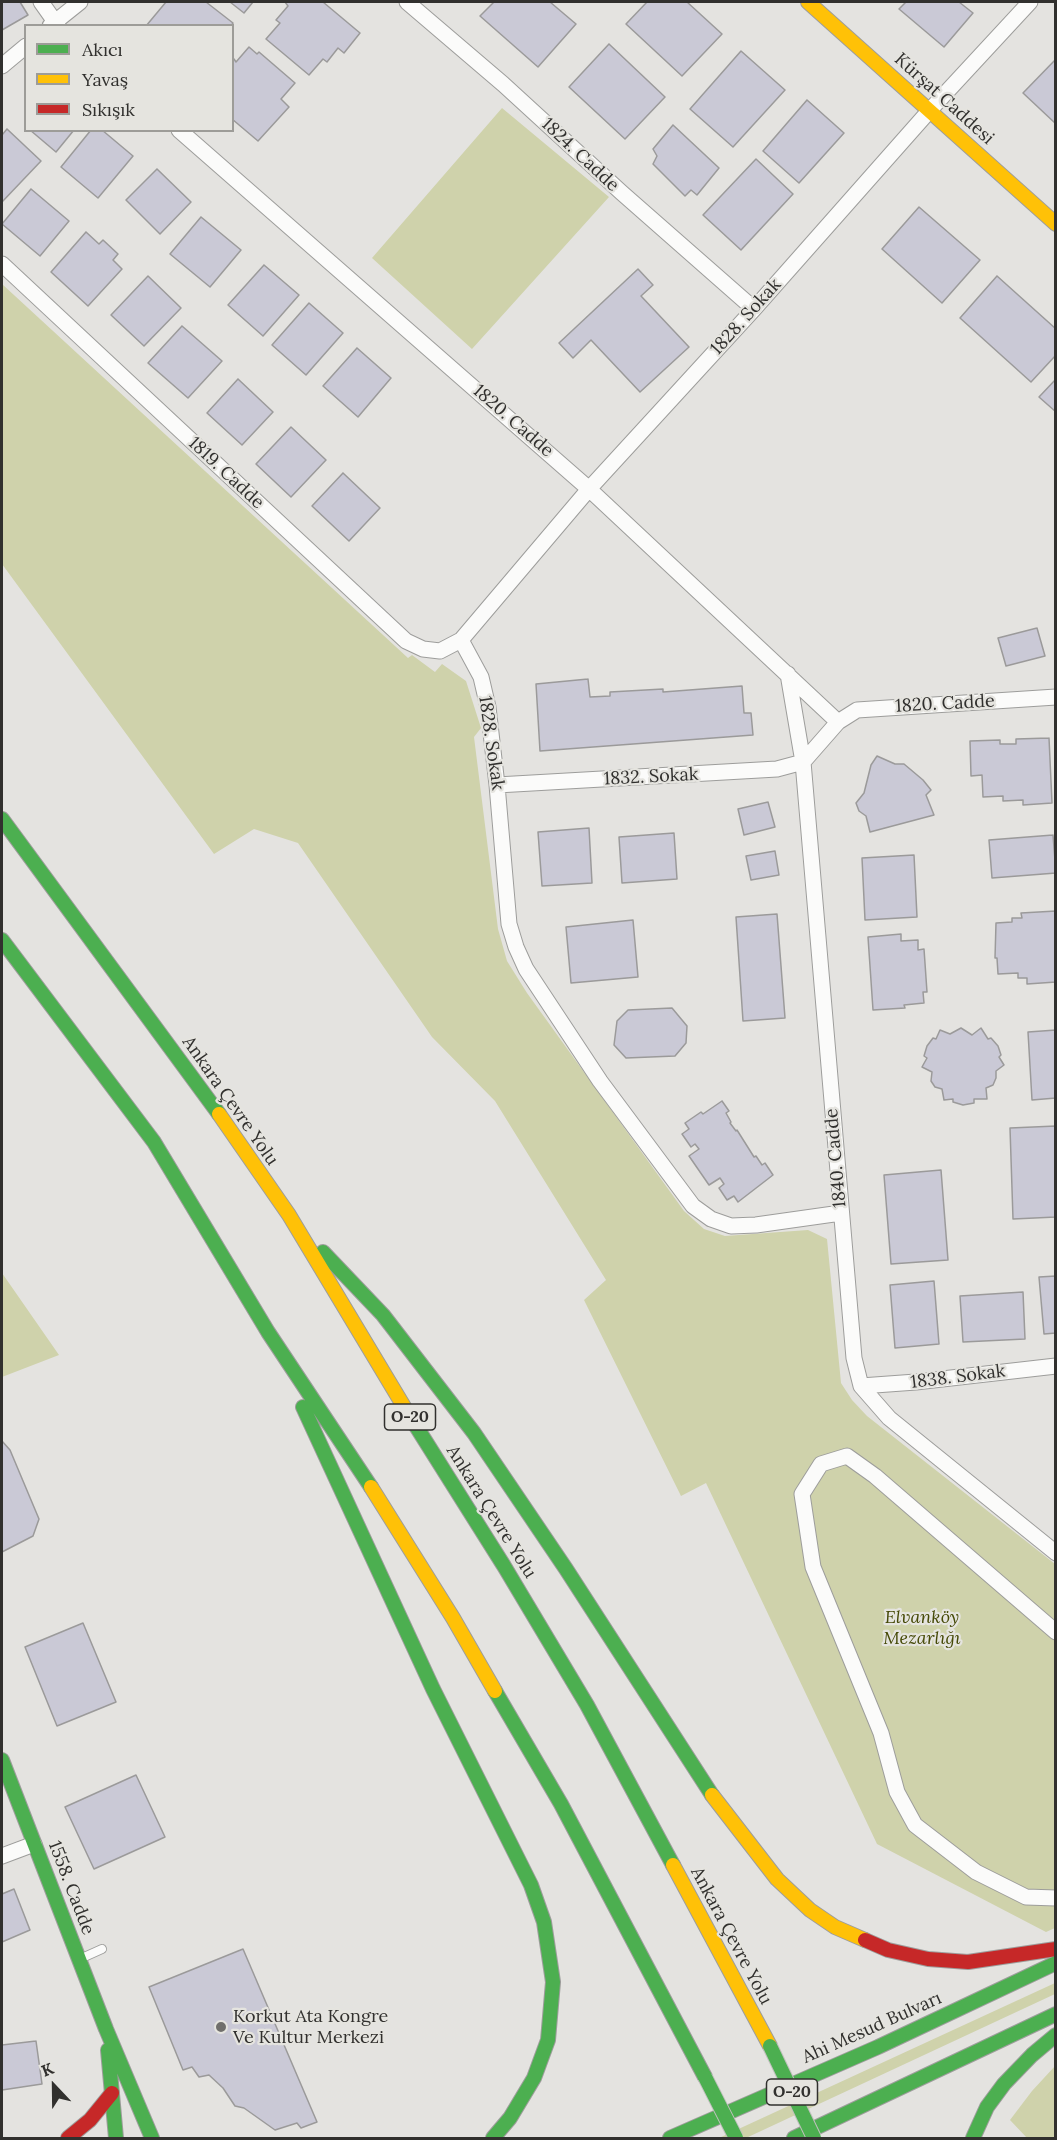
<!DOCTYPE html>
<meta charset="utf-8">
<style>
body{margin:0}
#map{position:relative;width:1057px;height:2140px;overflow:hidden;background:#e4e3e0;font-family:Lora,serif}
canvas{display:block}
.frame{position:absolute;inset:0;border:3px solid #31302e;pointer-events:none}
.legend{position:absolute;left:24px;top:24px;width:210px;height:108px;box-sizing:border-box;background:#e5e4df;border:2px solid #9d9c98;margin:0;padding:8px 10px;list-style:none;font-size:18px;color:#31302e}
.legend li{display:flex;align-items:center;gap:12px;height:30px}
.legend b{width:30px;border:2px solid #9d9c98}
.north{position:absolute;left:24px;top:2056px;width:60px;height:60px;-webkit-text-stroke:4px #e5e4df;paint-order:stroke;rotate:338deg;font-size:16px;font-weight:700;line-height:24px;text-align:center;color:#31302e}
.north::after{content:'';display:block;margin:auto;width:21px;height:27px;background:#31302e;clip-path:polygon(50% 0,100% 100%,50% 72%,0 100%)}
</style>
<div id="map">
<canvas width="1057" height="2140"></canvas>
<div class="frame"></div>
<ul class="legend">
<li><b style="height:8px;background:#4caf50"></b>Akıcı</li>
<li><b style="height:8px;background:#ffc107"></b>Yavaş</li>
<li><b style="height:8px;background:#c62828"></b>Sıkışık</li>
</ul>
<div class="north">K</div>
</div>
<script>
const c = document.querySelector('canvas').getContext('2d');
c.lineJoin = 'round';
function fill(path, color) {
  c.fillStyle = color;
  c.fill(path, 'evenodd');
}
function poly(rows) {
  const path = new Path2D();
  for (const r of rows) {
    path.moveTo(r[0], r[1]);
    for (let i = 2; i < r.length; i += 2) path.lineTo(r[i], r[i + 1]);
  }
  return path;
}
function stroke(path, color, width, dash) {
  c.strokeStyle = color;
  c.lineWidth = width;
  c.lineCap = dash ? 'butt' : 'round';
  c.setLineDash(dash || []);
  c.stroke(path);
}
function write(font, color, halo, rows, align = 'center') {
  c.font = font + ' Lora,serif';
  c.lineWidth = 4.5;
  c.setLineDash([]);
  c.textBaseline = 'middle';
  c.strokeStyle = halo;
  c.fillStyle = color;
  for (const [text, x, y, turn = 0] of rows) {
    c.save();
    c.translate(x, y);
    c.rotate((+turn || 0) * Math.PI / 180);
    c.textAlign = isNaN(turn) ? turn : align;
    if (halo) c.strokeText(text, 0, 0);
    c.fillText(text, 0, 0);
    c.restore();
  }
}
const green = poly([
 [502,108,609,197,472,349,372,258],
 [2,284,408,658,412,655,435,672,442,664,466,681,481,728,474,737,498,929,507,961,527,993,684,1211,704,1229,725,1236,808,1230,827,1239,841,1383,852,1400,867,1416,1055,1564,1055,1928,1046,1932,877,1844,706,1483,681,1496,584,1300,606,1280,495,1101,432,1037,298,843,254,829,214,854,2,564],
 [2,1273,59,1355,2,1377],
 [1055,1983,1055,1994,746,2138,719,2138],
 [1055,2066,1055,2138,1027,2138,1010,2120,1032,2091]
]);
const building = poly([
 [2,2,20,2,28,15,2,30,2,2],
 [166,2,206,2,233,23,231,26,146,26,166,2],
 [230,2,253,2,244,13,230,2],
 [285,2,323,2,360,33,344,53,338,48,327,62,323,59,309,75,266,39,280,23,276,20,288,6,285,2],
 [494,2,550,2,576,24,538,67,480,16,494,2],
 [647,2,687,2,722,34,682,76,626,24,647,2],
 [906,2,959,2,973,13,944,47,899,9,906,2],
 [609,44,665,97,625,139,569,87,609,44],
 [249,47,257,54,259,52,295,83,281,99,289,107,258,141,232,119,232,60,234,59,236,62,249,47],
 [741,51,785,90,733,147,690,109,741,51],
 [1056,59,1056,124,1023,93,1056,59],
 [807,100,844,133,799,183,763,151,807,100],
 [673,125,719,168,697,195,691,190,685,196,653,164,657,156,653,149,673,125],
 [7,129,41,161,2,202,2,135,7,129],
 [30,130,74,130,56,152,30,130],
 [91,130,102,130,133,156,98,198,61,167,91,130],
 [756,159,793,194,741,250,703,215,756,159],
 [157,169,191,202,160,234,126,200,157,169],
 [31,189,69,221,40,256,2,224,31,189],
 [919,207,980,260,942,303,882,249,919,207],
 [201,217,241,250,210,287,170,254,201,217],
 [86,232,99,244,103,240,118,254,113,260,122,269,88,306,51,272,86,232],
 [264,265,299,295,263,336,228,305,264,265],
 [638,269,653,285,641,296,689,347,640,392,591,340,573,358,559,343,638,269],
 [148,276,181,308,144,346,111,315,148,276],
 [997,276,1056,329,1056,355,1031,382,960,318,997,276],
 [309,303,343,333,306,375,272,345,309,303],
 [182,326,222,361,188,398,148,363,182,326],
 [357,348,391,378,358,417,323,386,357,348],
 [238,379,273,412,242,445,207,413,238,379],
 [1056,379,1056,412,1039,397,1056,379],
 [291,427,326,460,291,497,256,464,291,427],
 [343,473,380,508,349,541,312,506,343,473],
 [1037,628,1045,656,1006,666,998,638,1037,628],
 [588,679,590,697,610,696,610,692,663,689,663,692,742,686,744,713,751,713,753,735,540,751,536,684,588,679],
 [1049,738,1052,803,1023,805,1023,800,1003,801,1003,796,983,797,982,775,971,776,970,741,1000,740,1000,744,1016,744,1016,739,1049,738],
 [877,756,895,764,904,764,923,780,931,790,926,795,934,815,870,832,866,816,859,811,856,803,864,793,871,765,877,756],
 [768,802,775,827,744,835,738,809,768,802],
 [589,828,592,883,542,886,538,832,589,828],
 [674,833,677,879,622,883,619,837,674,833],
 [1053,835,1056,873,992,878,989,840,1053,835],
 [775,851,779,875,751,880,746,856,775,851],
 [914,855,917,917,865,920,862,858,914,855],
 [1056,911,1056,982,1027,984,1027,978,1018,978,1018,973,998,974,997,958,995,958,996,923,1012,922,1012,918,1022,918,1021,913,1056,911],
 [777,914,785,1018,743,1021,736,917,777,914],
 [633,920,638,977,571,983,566,927,633,920],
 [901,934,901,941,918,940,918,950,924,949,927,992,923,992,924,1003,904,1005,905,1008,873,1010,868,937,901,934],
 [672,1008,687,1026,686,1043,675,1056,626,1058,614,1045,617,1021,628,1010,672,1008],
 [961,1028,972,1035,981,1028,988,1039,991,1038,998,1046,1001,1055,999,1057,1004,1065,996,1071,996,1078,993,1085,986,1088,987,1099,974,1099,974,1103,963,1105,953,1102,953,1099,944,1100,942,1089,935,1087,931,1081,932,1072,922,1067,927,1058,924,1056,927,1046,933,1038,936,1039,940,1030,950,1034,961,1028],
 [1056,1030,1056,1098,1032,1100,1028,1032,1056,1030],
 [722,1101,729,1111,726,1113,731,1122,730,1123,736,1131,737,1130,754,1157,756,1156,762,1165,765,1163,773,1175,738,1202,734,1196,727,1200,719,1188,724,1184,720,1178,709,1185,689,1156,699,1149,695,1144,691,1147,682,1134,689,1129,685,1123,701,1112,703,1114,722,1101],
 [1056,1126,1056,1217,1013,1219,1010,1128,1056,1126],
 [941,1170,948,1260,891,1264,884,1175,941,1170],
 [1056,1276,1056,1333,1044,1334,1039,1277,1056,1276],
 [934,1281,939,1344,895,1348,890,1285,934,1281],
 [1023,1292,1025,1339,963,1342,960,1296,1023,1292],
 [2,1441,10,1450,39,1519,33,1536,2,1552,2,1441],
 [83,1623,116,1702,57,1726,25,1647,83,1623],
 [136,1775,165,1837,94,1869,65,1807,136,1775],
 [14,1889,30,1930,2,1942,2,1894,14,1889],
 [243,1949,317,2122,301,2128,297,2123,275,2130,244,2108,235,2106,223,2088,209,2075,199,2077,192,2067,183,2070,149,1987,243,1949],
 [36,2041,42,2084,2,2090,2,2045,36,2041]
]);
const lane = poly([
 [82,1958,102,1949]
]);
const street = poly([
 [41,2,58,26],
 [407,2,503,84,622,193,754,309],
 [50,26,80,2],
 [2,66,26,46],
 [179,130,589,489,838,722],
 [2,264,406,641,423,649,440,651,461,640,589,489,754,309,930,110,1030,2],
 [461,640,481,677,488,707,497,785,509,924,516,947,526,969,600,1081,693,1206,711,1219,731,1226,756,1225,841,1213],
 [788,674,803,762,854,1358,861,1386,889,1418,1056,1553],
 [497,785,777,769,803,762,838,722,857,710,1056,697],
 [861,1386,916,1382,1056,1366],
 [1056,1632,875,1476,847,1456,821,1464,802,1494,813,1567,881,1733,897,1792,915,1825,976,1872,1026,1897,1056,1898],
 [2,1856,34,1844]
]);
const fast = poly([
 [2,819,219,1114],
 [2,940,154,1142,268,1332,371,1487],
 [323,1252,383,1315,474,1433,566,1569,712,1795],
 [303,1407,433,1689,531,1885,544,1922,553,1982,548,2040,534,2078,510,2118,493,2138],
 [409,1415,504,1566,587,1705,673,1865],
 [495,1691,561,1804,705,2077],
 [2,1760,106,2029,152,2138],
 [108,2050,116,2138],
 [670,2138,878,2047,1056,1963],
 [794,2138,1056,2014],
 [973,2138,987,2107,1004,2084,1032,2055,1056,2035]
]);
const slow = poly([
 [808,2,1056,224],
 [219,1114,289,1215,409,1415],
 [371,1487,453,1618,495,1691],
 [712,1795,777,1879,810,1910,835,1927,865,1940],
 [673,1865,770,2046]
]);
const jam = poly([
 [865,1940,888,1950,928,1959,968,1962,1056,1949],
 [68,2138,90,2120,112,2093]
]);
const fastBridge = poly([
 [770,2046,814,2138],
 [705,2077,736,2138]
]);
const markers = [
 [221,2027,6,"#706f6c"]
];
const shields = [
 [410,1417,51],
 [792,2092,51]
];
const shieldNames = [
 ["O-20",410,1417],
 ["O-20",792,2092]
];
const streetNames = [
 ["Kürşat Caddesi",944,99,42],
 ["1824. Cadde",580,155,43],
 ["1828. Sokak",746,317,-48],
 ["1820. Cadde",513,421,41],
 ["1819. Cadde",226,473,43],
 ["1820. Cadde",945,704,-3],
 ["1828. Sokak",491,743,82],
 ["1832. Sokak",651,777,-3],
 ["Ankara Çevre Yolu",230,1101,55],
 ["1840. Cadde",836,1158,-95],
 ["1838. Sokak",958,1377,-7],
 ["Ankara Çevre Yolu",491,1512,58],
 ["1558. Cadde",71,1888,69],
 ["Ankara Çevre Yolu",731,1936,62],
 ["Ahi Mesud Bulvarı",872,2028,-24]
];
const parkNames = [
 ["Elvanköy",922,1618],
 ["Mezarlığı",922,1639]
];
const poiNames = [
 ["Korkut Ata Kongre",233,2017],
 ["Ve Kultur Merkezi",233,2038]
];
fill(green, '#cfd2ab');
fill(building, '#cac9d6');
stroke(building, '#9b9a9a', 1.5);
stroke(lane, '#9d9d9b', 10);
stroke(street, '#9d9d9b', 17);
stroke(fast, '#9d9d9b', 16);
stroke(slow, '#9d9d9b', 16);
stroke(jam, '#9d9d9b', 16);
stroke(lane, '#fbfbfa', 8);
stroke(street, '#fbfbfa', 15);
stroke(fast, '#4caf50', 14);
stroke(slow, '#ffc107', 14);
stroke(jam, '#c62828', 14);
stroke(fastBridge, '#c1c0be', 16, []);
stroke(fastBridge, '#4caf50', 14);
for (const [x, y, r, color] of markers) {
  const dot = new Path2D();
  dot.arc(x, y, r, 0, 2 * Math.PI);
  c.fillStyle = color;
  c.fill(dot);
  stroke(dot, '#e5e4df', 2);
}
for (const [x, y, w] of shields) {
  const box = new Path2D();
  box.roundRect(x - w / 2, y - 13, w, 26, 4.5);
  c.fillStyle = '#e5e4df';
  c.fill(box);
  stroke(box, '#31302e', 1.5);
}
write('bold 16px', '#31302e', null, shieldNames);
write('18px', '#31302e', '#e5e4df', streetNames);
write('italic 18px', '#454906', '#e5e4df', parkNames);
write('18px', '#31302e', '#e5e4df', poiNames, 'left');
</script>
